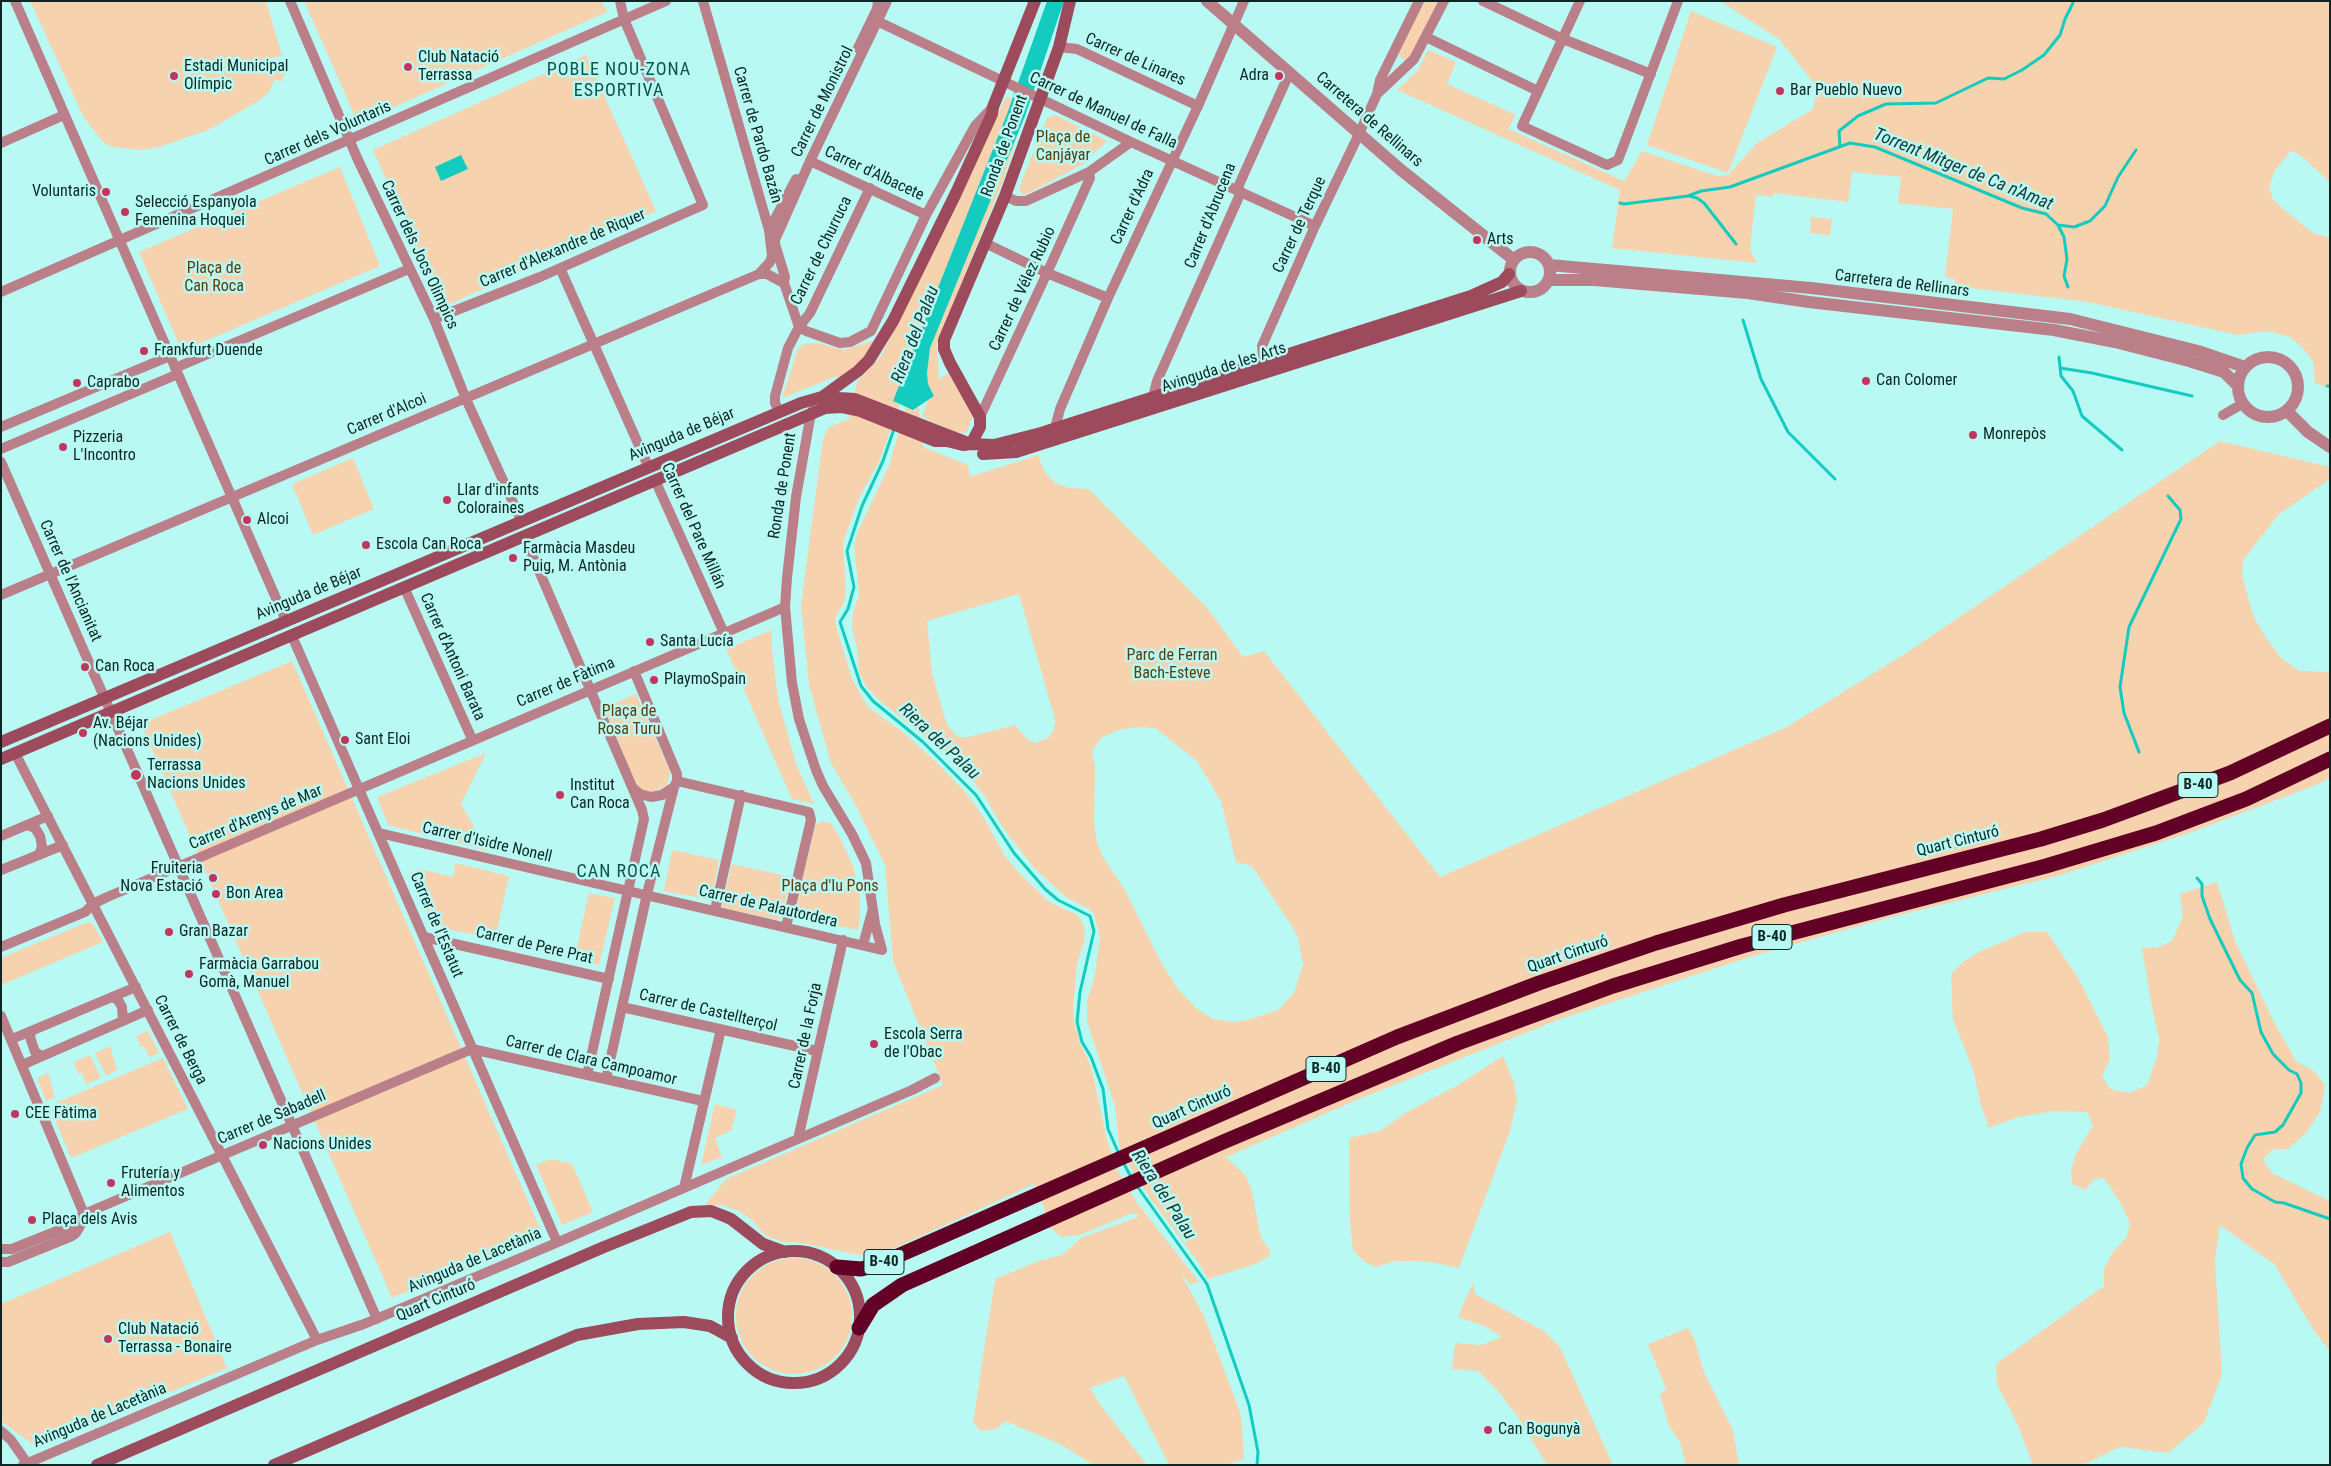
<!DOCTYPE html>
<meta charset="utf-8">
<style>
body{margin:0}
#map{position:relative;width:2331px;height:1466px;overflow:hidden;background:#b8faf3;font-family:"Roboto Condensed",sans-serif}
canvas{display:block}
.frame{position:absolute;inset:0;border:2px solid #0b2623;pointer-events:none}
</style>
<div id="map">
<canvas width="2331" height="1466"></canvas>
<div class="frame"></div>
</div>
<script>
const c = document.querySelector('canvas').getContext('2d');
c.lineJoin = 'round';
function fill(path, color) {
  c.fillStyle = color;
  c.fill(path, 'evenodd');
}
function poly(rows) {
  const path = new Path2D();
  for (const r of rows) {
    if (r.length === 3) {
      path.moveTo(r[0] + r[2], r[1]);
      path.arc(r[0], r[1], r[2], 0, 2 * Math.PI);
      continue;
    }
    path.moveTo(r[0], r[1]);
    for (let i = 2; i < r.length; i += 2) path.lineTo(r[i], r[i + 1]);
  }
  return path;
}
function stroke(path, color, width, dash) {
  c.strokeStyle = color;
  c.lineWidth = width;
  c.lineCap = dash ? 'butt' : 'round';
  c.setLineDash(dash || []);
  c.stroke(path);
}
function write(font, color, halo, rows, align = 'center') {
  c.font = font + ' "Roboto Condensed",sans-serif';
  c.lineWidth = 5;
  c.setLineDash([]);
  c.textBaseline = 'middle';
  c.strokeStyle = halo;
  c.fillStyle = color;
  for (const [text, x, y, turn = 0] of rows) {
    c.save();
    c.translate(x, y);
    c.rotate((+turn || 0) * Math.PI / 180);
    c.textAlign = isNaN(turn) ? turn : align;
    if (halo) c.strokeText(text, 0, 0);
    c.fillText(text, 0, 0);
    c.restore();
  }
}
const green = poly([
 [30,1,266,1,282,56,263,59,260,64,285,74,281,82,275,79,269,92,260,100,208,130,162,146,142,150,113,147,104,143,84,118],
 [304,1,602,1,607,12,358,123],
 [1422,1,1439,1,1413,56,1405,61,1398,54],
 [1720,1,2330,1,2330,182,2299,154,2291,151,2275,170,2269,187,2273,199,2283,209,2313,233,2330,238,2330,389,2315,383,2313,361,2302,347,2290,337,2267,331,2238,335,2088,302,1954,286,1955,279,1945,277,1953,209,1898,203,1901,177,1852,172,1848,202,1774,193,1773,197,1756,195,1750,249,1757,263,1612,248,1620,190,1397,90,1418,70,1428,50,1456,62,1447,84,1516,115,1508,129,1624,181,1642,151,1717,176,1728,175,1757,143,1813,109,1816,86,1779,39],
 [1691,11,1777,47,1728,173,1647,145],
 [586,55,656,211,443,307,373,150],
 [1006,97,1013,99,1007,114,893,401,900,404,878,464,859,498,843,542,846,592,844,602,835,618,835,622,852,679,868,707,904,733,936,762,967,794,985,820,1005,856,1020,874,1049,902,1078,915,1085,928,1084,942,1077,964,1073,1008,1074,1022,1080,1043,1091,1066,1107,1140,1117,1169,1138,1204,1199,1282,1190,1284,1180,1272,1204,1316,1241,1415,1244,1459,1225,1465,1169,1465,1124,1376,1090,1388,1099,1403,1147,1465,1094,1465,1060,1444,1005,1421,997,1429,980,1431,973,1422,995,1279,1039,1261,1062,1255,1081,1238,1138,1217,1137,1214,1130,1214,1080,1235,1061,1237,1053,1230,1034,1184,895,1248,859,1255,802,1243,783,1242,765,1235,752,1220,739,1211,721,1205,705,1205,726,1179,943,1085,893,961,885,865,855,804,831,763,809,685,801,605,823,438,829,427,849,419,857,382,881,356,962,193],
 [1055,115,1107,141,1083,164,1025,195,1022,194,1019,188,1047,118],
 [1021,124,1004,178,937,344,939,380,948,373,973,416,966,433,956,432,930,421,922,416,928,400,934,396,928,384,927,373,930,348],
 [340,167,380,266,182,351,139,252],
 [1811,217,1832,219,1830,235,1810,233],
 [875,340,873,351,840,381,837,376,782,398,798,349,804,344,818,343,844,350],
 [906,407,913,410,919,407,923,447,968,465,970,477,1038,455,1044,471,1055,483,1069,488,1089,489,1208,609,1243,657,1264,651,1440,877,1787,727,1906,653,2220,441,2330,467,2330,479,2279,514,2243,560,2242,575,2253,615,2264,635,2281,658,2299,671,2330,672,2330,778,2316,785,2189,833,2057,876,1884,919,1753,956,1558,1020,1359,1099,1226,1157,1246,1176,1252,1191,1259,1229,1262,1239,1271,1252,1269,1256,1258,1263,1208,1279,1199,1263,1151,1199,1120,1151,1115,1107,1087,1021,1087,1001,1095,974,1100,938,1094,914,1088,908,1067,898,1035,869,1003,828,984,795,963,768,950,755,929,741,878,699,866,686,859,673,857,647,852,628,853,613,859,594,854,545,858,531,889,466],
 [1019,594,1055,719,1054,729,1048,738,1036,743,1027,739,1015,725,969,737,958,737,947,725,932,673,927,621],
 [1138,727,1155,728,1197,761,1221,801,1236,862,1252,866,1297,934,1303,964,1294,993,1278,1010,1244,1021,1233,1022,1213,1019,1196,1008,1178,989,1160,960,1126,892,1103,857,1097,842,1094,821,1095,767,1092,751,1101,738,1118,730],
 [353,458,374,509,313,535,292,484],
 [772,630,772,649,778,699,796,764,814,804,792,799,726,649],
 [292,661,542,1233,455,1276,453,1272,392,1298,141,724],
 [636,694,670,771,667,785,653,792,644,791,635,783,604,708],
 [486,753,461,804,488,851,388,825,377,797],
 [822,821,831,823,840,838,853,866,860,895,860,915,858,930,823,923,825,916,796,909,815,825],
 [672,850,719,860,711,900,664,891],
 [455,863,509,876,495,939,434,926,410,872,420,869,453,877],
 [732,864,791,877,781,918,777,920,723,908,722,904],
 [2217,882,2235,941,2276,1026,2296,1061,2314,1071,2325,1086,2320,1112,2306,1133,2288,1149,2273,1149,2263,1160,2272,1173,2330,1201,2330,1351,2314,1331,2275,1265,2220,1225,2215,1261,2222,1374,2204,1423,2168,1453,2120,1447,2083,1465,2033,1465,2016,1421,1997,1385,1996,1364,2104,1286,2104,1268,2114,1251,2126,1238,2130,1224,2121,1204,2105,1179,2096,1178,2085,1190,2072,1184,2071,1170,2076,1154,2093,1126,2087,1112,2054,1111,2018,1117,1989,1128,1981,1105,1973,1070,1953,1019,1951,974,1962,963,1979,952,2025,932,2047,932,2077,976,2108,1037,2110,1059,2102,1076,2110,1089,2129,1093,2147,1085,2157,1057,2159,1039,2152,1007,2142,948,2156,948,2172,941,2183,916,2180,894],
 [589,893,615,898,599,965,574,959],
 [88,922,93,924,103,942,1,985,1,958],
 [148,1031,159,1053,149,1057,144,1046,141,1047,136,1036],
 [110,1046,117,1070,106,1076,95,1053],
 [90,1055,101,1078,86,1084,82,1073,78,1074,74,1062],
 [1503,1056,1514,1083,1517,1101,1510,1131,1459,1268,1431,1262,1408,1261,1394,1261,1376,1267,1363,1261,1353,1250,1350,1222,1349,1138,1380,1131,1407,1112,1460,1084],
 [163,1058,188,1109,71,1158,51,1110,54,1109,53,1104],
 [48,1073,55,1097,46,1101,37,1078],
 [715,1104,737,1110,731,1131,715,1138,722,1157,701,1165],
 [551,1159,572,1164,593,1212,562,1225,536,1165],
 [170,1232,227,1368,38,1448,1,1421,1,1304],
 [794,1316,58],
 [1473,1283,1475,1294,1544,1331,1560,1347,1613,1465,1547,1465,1518,1417,1497,1390,1478,1371,1452,1369,1455,1343,1481,1345,1502,1337,1485,1326,1458,1317],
 [1688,1328,1694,1338,1704,1372,1733,1430,1739,1465,1686,1465,1680,1442,1669,1426,1660,1395,1666,1389,1648,1344]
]);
const water = poly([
 [1047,1,1064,1,1025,116,930,348,927,373,928,384,934,396,913,410,893,401,1007,114],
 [461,155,468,169,441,181,435,167]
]);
const stream = poly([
 [1840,146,1839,131,1858,116,1886,104,1936,103,1988,78,2004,79,2022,70,2044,55,2060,35,2065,19,2073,3],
 [1689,196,1697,198,1704,203,1736,244],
 [1620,203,1624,204,1688,196,1701,191,1730,187,1850,143,1875,147,2022,208,2046,214,2058,225,2064,237,2067,259,2064,276,2068,287],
 [2058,225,2074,227,2090,221,2105,206,2118,177,2136,150],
 [1743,320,1761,379,1788,432,1835,479],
 [2059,357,2061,376,2073,391,2082,416,2122,450],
 [2060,368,2092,373,2192,396],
 [2327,386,2330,386],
 [894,429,883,461,862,506,847,551,854,587,848,609,840,622,861,686,873,701,923,742,976,795,1014,853,1045,889,1058,900,1090,916,1094,931,1080,992,1077,1022,1082,1042,1091,1057,1103,1089,1108,1129,1119,1154],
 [2139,752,2124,713,2120,687,2129,627,2181,519,2180,510,2168,496],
 [2197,878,2202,884,2202,896,2210,919,2240,980,2252,993,2261,1032,2273,1054,2289,1070,2297,1074,2301,1083,2301,1093,2283,1125,2275,1132,2255,1135,2247,1148,2241,1164,2243,1178,2252,1189,2275,1202,2284,1203,2330,1219],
 [1123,1162,1132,1179],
 [1137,1186,1207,1284,1249,1405,1258,1452,1257,1465]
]);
const minor = poly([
 [15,1,286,621],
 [290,1,358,160,434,319,466,399,521,520],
 [703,1,769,230,772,256,770,262,759,274],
 [1483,1,1563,39,1651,74],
 [1580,1,1522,126,1607,165,1618,160,1678,1],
 [879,22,1131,142,1315,226],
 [1426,37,1538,91],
 [1059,47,1077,49,1198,106],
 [858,48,877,9,878,1],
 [1378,93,1414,59,1444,1],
 [1,143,64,115],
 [810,161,926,215],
 [1005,196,1016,201,1026,201,1089,172,1131,142],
 [769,230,796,179],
 [985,243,1047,273,1108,298],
 [560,268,648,466],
 [1,292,666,1],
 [434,319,540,277,703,205,624,19,620,1],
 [799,327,784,283,785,277,775,244,775,240,810,161,887,1],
 [799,327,806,331,840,343,850,342,871,331,926,215,975,126,993,107],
 [175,368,409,269],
 [1264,368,1262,346,1315,226,1359,134,1377,94,1380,80,1419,1],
 [1153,397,1157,381,1241,192,1238,187,1289,74],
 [779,411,775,403,775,396,788,348,799,327,810,313,870,188],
 [2223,415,2242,404],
 [980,417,1047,273,1090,178,1089,172],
 [1,427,170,356],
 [1055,428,1060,409,1108,298,1198,106,1244,1],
 [1,449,178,374],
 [1,462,377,1319],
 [655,480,724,633],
 [524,536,642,810,644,819,587,1075],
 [404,587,472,739],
 [1,595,759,274,767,274,784,283],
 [292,636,557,1242],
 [634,671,677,774,677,781],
 [15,753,317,1340],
 [677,781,809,812,811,820,786,927],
 [633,788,640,794,651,797,662,795,674,787],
 [27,825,35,828,40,836,42,846,39,855],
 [379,833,882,950,875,924,866,863,852,834,823,786,816,770,799,719,792,683,785,607,787,578,796,497,811,413,813,410],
 [1,836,48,816],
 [1,870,63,845],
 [715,910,741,795],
 [424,937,609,979],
 [863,945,872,912],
 [1,947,85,912,93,904,105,898,785,607],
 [112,997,118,1000,122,1007,123,1021],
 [622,1007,817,1051],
 [1,1016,84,1214,72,1225,12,1249,1,1249],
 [31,1032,30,1037,35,1052,42,1056],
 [12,1039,136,987],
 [472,1049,703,1101],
 [22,1065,148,1010],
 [606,1079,647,894,674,787,677,781],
 [798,1139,843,940],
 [684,1188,721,1029],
 [1,1262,8,1262,72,1236,76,1233,83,1221,84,1214,472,1049],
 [1,1431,11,1440,27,1463],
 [23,1465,317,1340,364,1324,549,1246,912,1090,935,1078]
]);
const tertiary = poly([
 [1207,1,1401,170,1514,260],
 [1530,272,20],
 [1549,265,1811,288,2070,319,2198,351,2245,367],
 [1549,280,1594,280,1748,293,1809,302,2054,330,2115,342,2189,361,2224,372,2237,385],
 [2268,387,30],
 [2287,411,2308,432,2330,447]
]);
const secondary = poly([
 [822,397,858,371,869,360,893,321,956,193,992,114,993,107,1035,1],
 [983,454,1016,452,1521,291],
 [1,742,801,403,822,397,855,399,971,444,994,445,1041,433,1471,296,1502,282,1509,274],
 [1,759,825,408,841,407,860,411,935,441,947,441,963,445,971,444,980,427,980,417,950,363,944,349,944,340,1005,196,1059,47,1070,1],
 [794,1317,66],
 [97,1465,604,1247,691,1212,711,1211,724,1216,731,1219,763,1244,785,1252],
 [274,1465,577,1335,638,1324,684,1322,710,1326,732,1338]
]);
const motorway = poly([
 [837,1267,861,1269,877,1265,1397,1037,1539,983,1656,943,1784,905,2041,839,2103,820,2230,773,2330,726],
 [859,1328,873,1305,902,1285,1223,1142,1458,1043,1613,986,1742,946,2046,866,2156,833,2246,799,2330,759]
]);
const markers = [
 [408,67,5,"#c3355f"],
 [174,76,5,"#c3355f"],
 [1279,76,5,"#c3355f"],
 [1780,91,5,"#c3355f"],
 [106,192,5,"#c3355f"],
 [125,212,5,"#c3355f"],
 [1477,240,5,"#c3355f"],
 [144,351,5,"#c3355f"],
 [1866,381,5,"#c3355f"],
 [77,383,5,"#c3355f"],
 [1973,435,5,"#c3355f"],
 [63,447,5,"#c3355f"],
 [447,500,5,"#c3355f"],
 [247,520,5,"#c3355f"],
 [366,545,5,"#c3355f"],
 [513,558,5,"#c3355f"],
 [650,642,5,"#c3355f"],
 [85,667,5,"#c3355f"],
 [654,680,5,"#c3355f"],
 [83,733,5,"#c3355f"],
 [345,740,5,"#c3355f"],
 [136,775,6,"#c3355f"],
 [560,795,5,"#c3355f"],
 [213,878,5,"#c3355f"],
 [216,894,5,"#c3355f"],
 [169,932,5,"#c3355f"],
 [189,974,5,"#c3355f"],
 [874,1044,5,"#c3355f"],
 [15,1114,5,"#c3355f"],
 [263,1145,5,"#c3355f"],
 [111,1183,5,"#c3355f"],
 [32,1220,5,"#c3355f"],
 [108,1339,5,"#c3355f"],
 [1488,1430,5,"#c3355f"]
];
const shields = [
 [2198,785,40],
 [1772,937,40],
 [1326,1069,40],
 [884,1262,40]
];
const shieldNames = [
 ["B-40",2198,785],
 ["B-40",1772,937],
 ["B-40",1326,1069],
 ["B-40",884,1262]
];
const poiNames = [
 ["Club Natació",418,58],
 ["Terrassa",418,76],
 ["Estadi Municipal",184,67],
 ["Olímpic",184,85],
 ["Adra",1269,76,"right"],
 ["Bar Pueblo Nuevo",1790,91],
 ["Voluntaris",96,192,"right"],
 ["Selecció Espanyola",135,203],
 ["Femenina Hoquei",135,221],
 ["Arts",1487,240],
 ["Frankfurt Duende",154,351],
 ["Can Colomer",1876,381],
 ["Caprabo",87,383],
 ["Monrepòs",1983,435],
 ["Pizzeria",73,438],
 ["L'Incontro",73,456],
 ["Llar d'infants",457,491],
 ["Coloraines",457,509],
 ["Alcoi",257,520],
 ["Escola Can Roca",376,545],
 ["Farmàcia Masdeu",523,549],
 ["Puig, M. Antònia",523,567],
 ["Santa Lucía",660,642],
 ["Can Roca",95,667],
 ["PlaymoSpain",664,680],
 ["Av. Béjar",93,724],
 ["(Nacions Unides)",93,742],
 ["Sant Eloi",355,740],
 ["Terrassa",147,766],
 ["Nacions Unides",147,784],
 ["Institut",570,786],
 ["Can Roca",570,804],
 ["Fruiteria",203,869,"right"],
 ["Nova Estació",203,887,"right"],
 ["Bon Area",226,894],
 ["Gran Bazar",179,932],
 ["Farmàcia Garrabou",199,965],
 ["Gomà, Manuel",199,983],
 ["Escola Serra",884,1035],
 ["de l'Obac",884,1053],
 ["CEE Fàtima",25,1114],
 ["Nacions Unides",273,1145],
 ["Frutería y",121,1174],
 ["Alimentos",121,1192],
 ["Plaça dels Avis",42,1220],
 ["Club Natació",118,1330],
 ["Terrassa - Bonaire",118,1348],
 ["Can Bogunyà",1498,1430]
];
const streetNames = [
 ["Carrer de Linares",1135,60,24],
 ["Carrer de Monistrol",823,102,-64],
 ["Carrer de Manuel de Falla",1103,111,25],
 ["Carretera de Rellinars",1369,120,41],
 ["Carrer dels Voluntaris",328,134,-24],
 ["Carrer de Pardo Bazán",757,135,74],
 ["Ronda de Ponent",1005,146,-70],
 ["Carrer d'Albacete",874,174,25],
 ["Carrer d'Adra",1133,207,-65],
 ["Carrer d'Abrucena",1211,216,-68],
 ["Carrer de Terque",1300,225,-65],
 ["Carrer d'Alexandre de Riquer",563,249,-23],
 ["Carrer de Churruca",822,251,-64],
 ["Carrer dels Jocs Olimpics",419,255,65],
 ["Carretera de Rellinars",1902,284,7],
 ["Carrer de Vélez Rubio",1023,289,-65],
 ["Avinguda de les Arts",1224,368,-18],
 ["Carrer d'Alcoi",387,415,-23],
 ["Avinguda de Béjar",682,435,-23],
 ["Ronda de Ponent",783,486,-81],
 ["Carrer del Pare Millán",693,526,66],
 ["Carrer de l'Ancianitat",70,581,66],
 ["Avinguda de Béjar",309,594,-23],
 ["Carrer d'Antoni Barata",452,657,66],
 ["Carrer de Fàtima",566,683,-23],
 ["Carrer d'Arenys de Mar",256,818,-23],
 ["Quart Cinturó",1958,842,-14],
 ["Carrer d'Isidre Nonell",487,843,13],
 ["Carrer de Palautordera",768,907,13],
 ["Carrer de l'Estatut",436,925,67],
 ["Carrer de Pere Prat",534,946,13],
 ["Quart Cinturó",1568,955,-19],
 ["Carrer de Castellterçol",708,1011,13],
 ["Carrer de la Forja",806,1036,-78],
 ["Carrer de Berga",180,1040,63],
 ["Carrer de Clara Campoamor",591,1061,13],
 ["Quart Cinturó",1192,1108,-24],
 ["Carrer de Sabadell",272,1118,-23],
 ["Avinguda de Lacetània",475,1261,-23],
 ["Quart Cinturó",436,1301,-23],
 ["Avinguda de Lacetània",100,1416,-23]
];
const parkNames = [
 ["Plaça de",1063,138],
 ["Canjáyar",1063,156],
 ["Plaça de",214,269],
 ["Can Roca",214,287],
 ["Parc de Ferran",1172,656],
 ["Bach-Esteve",1172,674],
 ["Plaça de",629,712],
 ["Rosa Turu",629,730],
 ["Plaça d'Iu Pons",830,887]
];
const neighbourhoodNames = [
 ["POBLE NOU-ZONA",619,70],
 ["ESPORTIVA",619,91],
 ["CAN ROCA",619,872]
];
const waterNames = [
 ["Torrent Mitger de Ca n'Amat",1963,170,22],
 ["Riera del Palau",916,335,-69],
 ["Riera del Palau",939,742,43],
 ["Riera del Palau",1163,1195,57]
];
fill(green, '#f6d3ae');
fill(water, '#14cbc0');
stroke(stream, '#14cbc0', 3);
stroke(minor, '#ba7f89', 10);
stroke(tertiary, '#ba7f89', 12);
stroke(secondary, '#9c4a5c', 12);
stroke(motorway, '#630026', 15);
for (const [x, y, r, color] of markers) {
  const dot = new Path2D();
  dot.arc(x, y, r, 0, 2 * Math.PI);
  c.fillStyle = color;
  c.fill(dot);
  stroke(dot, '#b8faf3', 2);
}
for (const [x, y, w] of shields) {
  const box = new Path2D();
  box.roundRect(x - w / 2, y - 12.5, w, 25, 4);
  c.fillStyle = '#b8faf3';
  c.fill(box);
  stroke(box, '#0b2623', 1);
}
write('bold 15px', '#0b2623', null, shieldNames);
write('16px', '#0b2623', '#b8faf3', poiNames, 'left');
write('16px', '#0b2623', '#b8faf3', streetNames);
write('16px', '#5e3a0b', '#b8faf3', parkNames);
c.letterSpacing = '1px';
write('18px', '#0d544f', '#b8faf3', neighbourhoodNames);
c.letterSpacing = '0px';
write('italic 18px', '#193937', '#b8faf3', waterNames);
</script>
